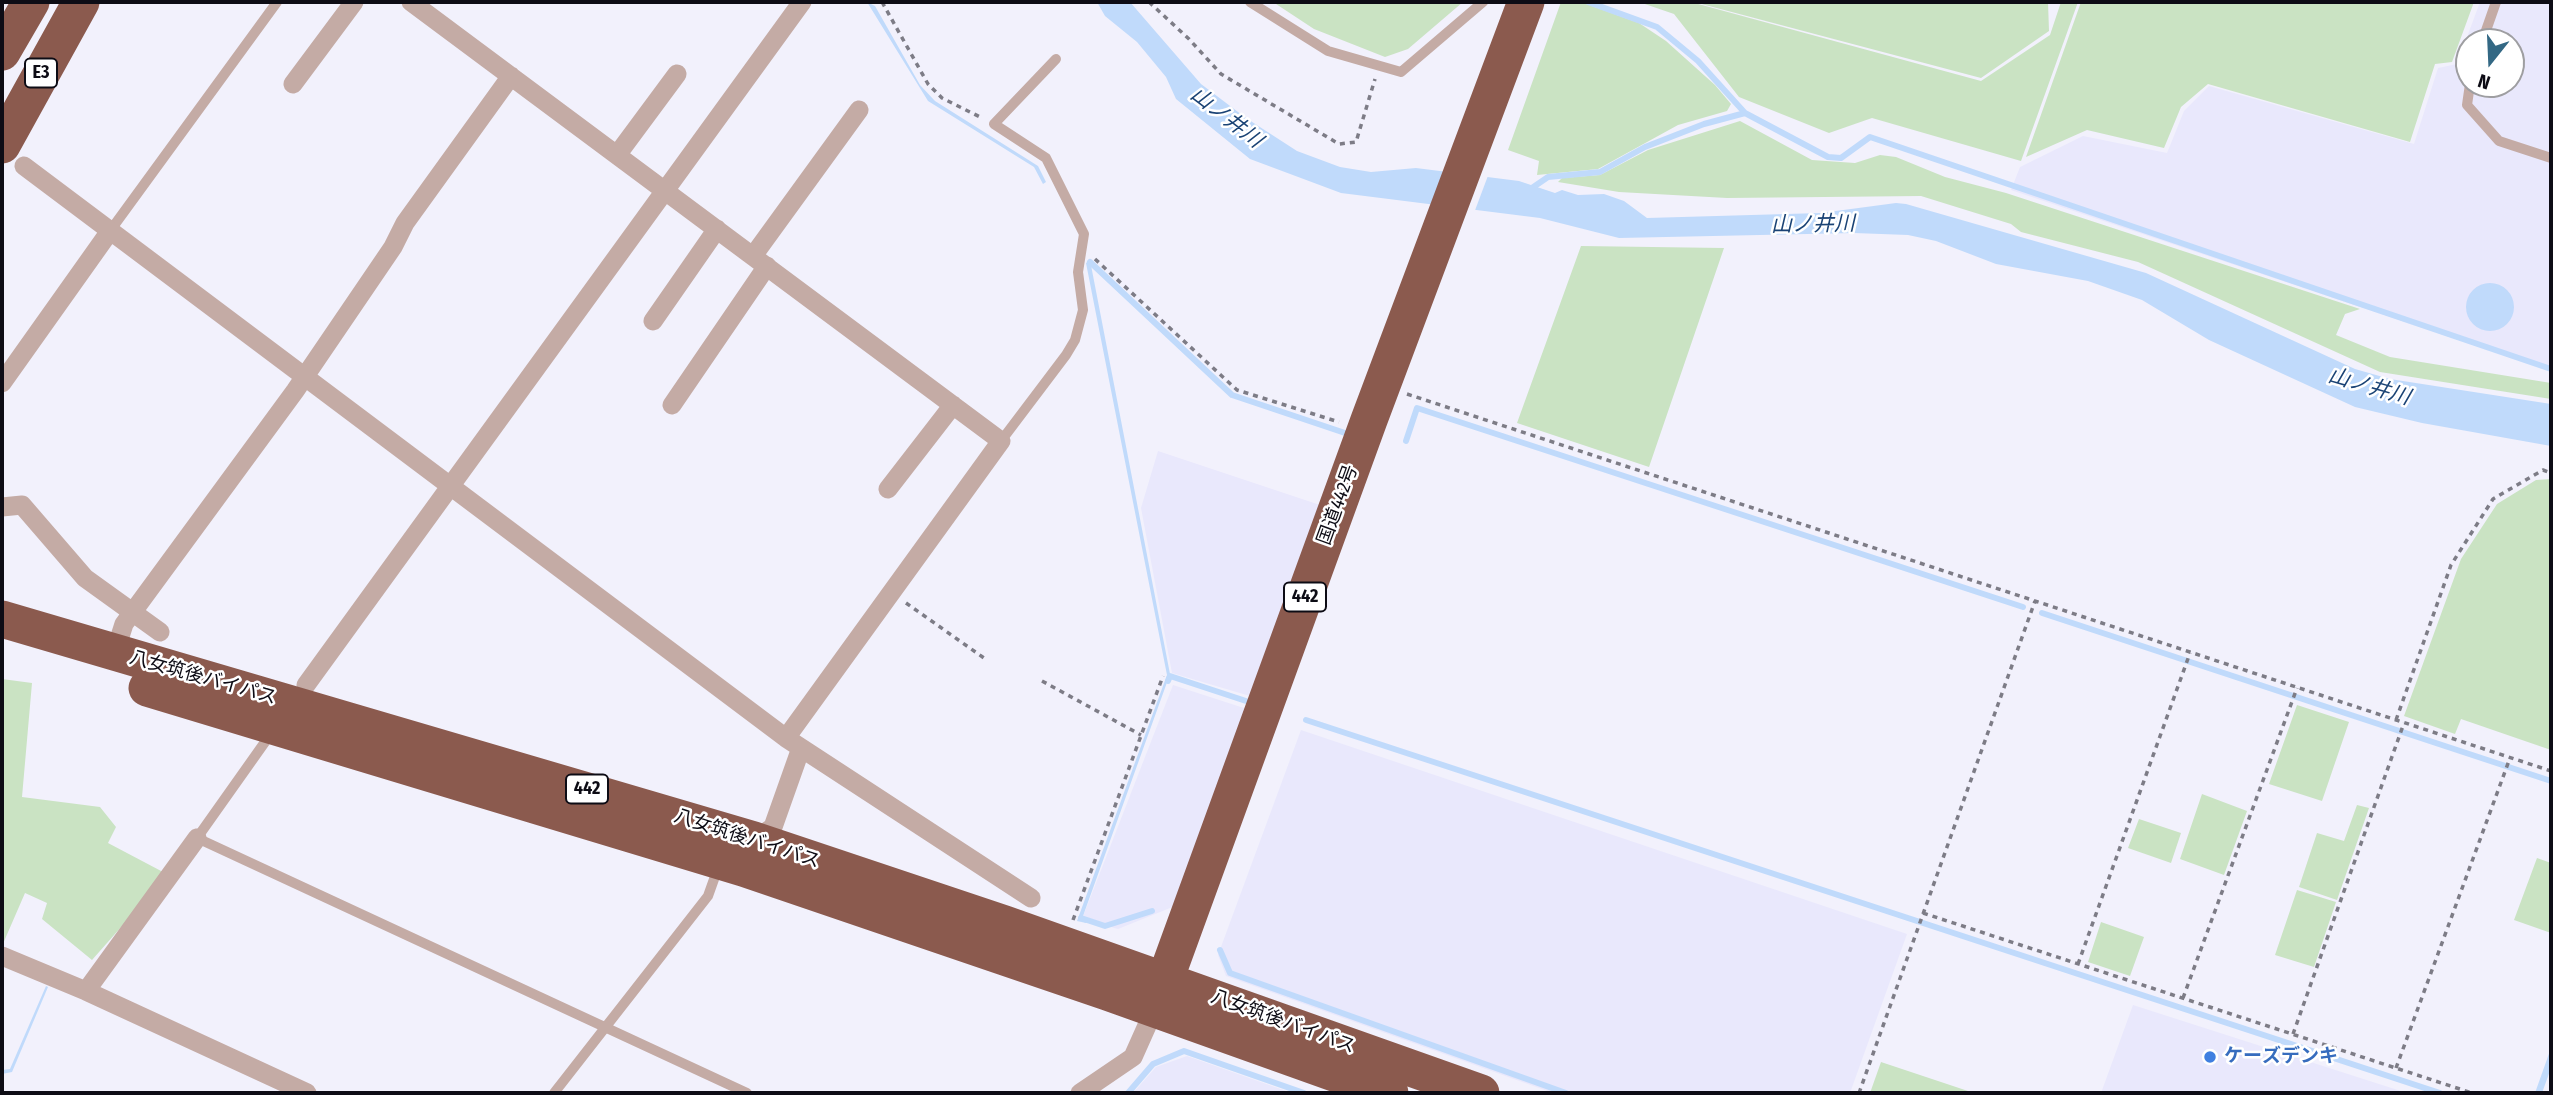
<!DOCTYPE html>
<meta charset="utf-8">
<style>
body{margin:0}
#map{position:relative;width:2553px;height:1095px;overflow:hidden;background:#f2f1fc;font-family:"Fira Sans Condensed",sans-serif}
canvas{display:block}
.frame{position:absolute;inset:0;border:4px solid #0d0c15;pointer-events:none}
.north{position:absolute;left:2455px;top:28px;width:70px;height:70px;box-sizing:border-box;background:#fff;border:2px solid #9e9ea1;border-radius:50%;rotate:198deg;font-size:19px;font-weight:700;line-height:28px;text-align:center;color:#0d0c15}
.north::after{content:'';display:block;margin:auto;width:24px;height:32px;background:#336884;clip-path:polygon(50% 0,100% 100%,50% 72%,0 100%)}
</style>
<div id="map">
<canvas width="2553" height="1095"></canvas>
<div class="frame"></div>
<div class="north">N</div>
</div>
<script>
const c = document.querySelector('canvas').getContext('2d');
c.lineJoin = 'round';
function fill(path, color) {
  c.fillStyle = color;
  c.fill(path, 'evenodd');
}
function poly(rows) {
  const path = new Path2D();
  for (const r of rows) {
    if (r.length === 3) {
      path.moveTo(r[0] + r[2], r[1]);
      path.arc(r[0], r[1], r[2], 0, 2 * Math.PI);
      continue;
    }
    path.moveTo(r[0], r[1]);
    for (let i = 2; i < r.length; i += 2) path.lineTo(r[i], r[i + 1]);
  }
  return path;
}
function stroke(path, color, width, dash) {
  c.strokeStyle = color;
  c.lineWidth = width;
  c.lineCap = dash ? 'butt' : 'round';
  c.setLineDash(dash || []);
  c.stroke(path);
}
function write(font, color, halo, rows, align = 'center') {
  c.font = font + ' "Fira Sans Condensed","Noto Sans JP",sans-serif';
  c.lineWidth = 5;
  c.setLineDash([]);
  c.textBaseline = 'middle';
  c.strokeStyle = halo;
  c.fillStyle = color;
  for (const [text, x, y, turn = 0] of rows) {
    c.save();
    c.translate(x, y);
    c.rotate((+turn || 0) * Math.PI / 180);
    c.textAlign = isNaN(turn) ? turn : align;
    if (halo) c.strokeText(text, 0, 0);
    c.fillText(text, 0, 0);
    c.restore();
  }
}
const built = poly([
 [2480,2,2551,2,2551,371,2011,190,2020,167,2083,136,2167,153,2184,111,2209,86,2414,144,2438,68,2457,64],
 [2469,42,2511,42,2511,84,2469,84],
 [1158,451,1326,507,1250,696,1172,673,1141,508],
 [1173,685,1247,709,1175,906,1118,929,1082,919],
 [1301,730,1907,934,1850,1093,1553,1093,1226,976,1218,955],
 [2133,1005,2407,1093,2101,1093],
 [1187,1056,1292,1093,1133,1093,1156,1067]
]);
const green = poly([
 [1273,2,1463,2,1408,49,1385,57,1314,29],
 [1561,2,1581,2,1639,23,1666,41,1715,85,1731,104,1727,111,1678,125,1598,169,1537,175,1539,161,1508,150],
 [1639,2,1691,2,1981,81,2050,35,2061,2,2078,2,2021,161,1872,118,1829,133,1739,97,1674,14],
 [1694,2,2048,2,2049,31,1981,78],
 [2081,2,2474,2,2452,62,2435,64,2410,142,2208,84,2181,107,2164,148,2087,130,2026,157],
 [1740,121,1812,160,1855,163,1880,155,1896,157,1945,177,2006,193,2360,309,2345,314,2336,335,2390,357,2551,383,2551,399,2380,372,2138,262,2021,232,2011,224,1921,196,1727,198,1619,192,1558,182,1562,178,1600,175,1648,150],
 [1581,246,1724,248,1649,467,1517,423],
 [2551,479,2551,750,2461,719,2455,734,2404,716,2461,559,2497,504,2536,480],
 [2,679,32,683,22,797,100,807,116,827,108,843,163,872,137,909,92,960,42,919,47,903,25,893,2,946],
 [2297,705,2349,722,2322,801,2269,784],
 [2202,794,2247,811,2224,875,2180,859],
 [2357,805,2369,808,2337,900,2299,887,2317,833,2344,841],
 [2139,819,2181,833,2171,863,2128,848],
 [2537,858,2551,863,2551,933,2514,920],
 [2297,890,2336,902,2314,967,2275,955],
 [2101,922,2144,937,2130,976,2088,962],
 [1881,1062,1974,1093,1870,1093]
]);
const water = poly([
 [867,2,875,6,920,85,935,101,1038,166,1046,182,1043,184,1034,167,928,101],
 [1097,2,1130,2,1201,84,1246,118,1297,151,1340,167,1371,172,1416,168,1519,181,1555,193,1562,190,1578,195,1604,194,1624,201,1647,218,1821,213,1896,203,1906,204,2146,273,2355,369,2390,379,2551,404,2551,446,2422,423,2355,407,2209,340,2142,300,2088,281,1996,264,1936,241,1908,235,1854,233,1619,238,1540,218,1341,193,1250,159,1176,99,1166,77,1137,42,1105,16],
 [1090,260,1170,674,1083,916,1089,920,1086,923,1077,921,1167,675,1086,263],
 [2490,307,24],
 [46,986,48,987,12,1072,2,1074,2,1070,10,1069],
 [2551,1048,2551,1068,2542,1093,2535,1093]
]);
const pier = poly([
 [1448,168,1489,173,1474,213,1433,207]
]);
const stream = poly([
 [1588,2,1657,27,1698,61,1745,113,1828,157,1841,158,1870,137,2551,369],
 [1529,190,1548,177,1600,172,1645,147,1704,124,1745,113],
 [1090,262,1232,395,1348,434],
 [1406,441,1417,408,2023,607],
 [2042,613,2551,781],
 [1168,681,1170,676,1246,701],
 [1306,720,2440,1093],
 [1081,918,1105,926,1152,911],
 [1220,950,1230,973,1566,1093],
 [1128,1093,1153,1064,1184,1051,1304,1093]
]);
const path = poly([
 [882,2,928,84,942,98,982,118],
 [1149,2,1189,39,1221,74,1339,144,1356,142,1375,79],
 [1095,259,1237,390,1339,422],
 [1407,394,2551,771],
 [906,603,984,658],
 [1042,681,1141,735],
 [2396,720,2451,565,2493,499,2543,470,2551,473],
 [1923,913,2472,1093],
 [1073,920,1163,676],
 [2078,964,2190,653],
 [2183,998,2297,688],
 [2293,1034,2404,723],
 [2396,1068,2510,758],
 [1859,1093,2035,601]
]);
const lane = poly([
 [1250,2,1328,51,1401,72,1483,2],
 [2482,42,2496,2],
 [2470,84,2467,105,2499,141,2551,158],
 [110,231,277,2],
 [1001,441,1066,355,1075,340,1083,310,1078,272,1084,234,1046,158,994,124,1056,59],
 [265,742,197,838,747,1093],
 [554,1093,708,896,718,868]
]);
const street = poly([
 [411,2,1001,441,786,738],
 [293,84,354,2],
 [617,155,677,74],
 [24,166,786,738,1031,898],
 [753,256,859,110],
 [653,321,717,229],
 [2,383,110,231],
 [672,405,767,266],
 [888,489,953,405],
 [2,507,22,505,85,578,160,632],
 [115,652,124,624,295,391,393,247,405,223,511,76],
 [306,685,802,2],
 [753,841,773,827,801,748],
 [2,956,86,991,307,1093],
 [86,991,197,838],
 [1080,1093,1133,1057,1154,1010]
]);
const highway = poly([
 [2,52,31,2],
 [2,145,81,2],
 [2,619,754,840,1005,924,1481,1093],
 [147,688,743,868,1107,992,1390,1093],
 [1157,1002,1369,420,1526,2]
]);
const markers = [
 [2210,1057,7,"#3f7fe0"]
];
const shields = [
 [41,73,32],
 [1305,597,42],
 [587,789,42]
];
const shieldNames = [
 ["E3",41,73],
 ["442",1305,597],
 ["442",587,789]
];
const streetNames = [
 ["国道442号",1338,505,-70],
 ["八女筑後バイパス",203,678,16],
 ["八女筑後バイパス",747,839,18],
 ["八女筑後バイパス",1283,1022,20]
];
const shopNames = [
 ["ケーズデンキ",2224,1057]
];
const waterNames = [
 ["山ノ井川",1226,118,38],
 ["山ノ井川",1813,225,-1],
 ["山ノ井川",2369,387,16]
];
fill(built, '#e9e8fc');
fill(green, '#cae3c3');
fill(water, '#c0dafb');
fill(pier, '#f2f1fc');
stroke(stream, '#c0dafb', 6);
stroke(path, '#7d7c86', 3.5, [5, 5]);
stroke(lane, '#c4aba5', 10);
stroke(street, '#c4aba5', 19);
stroke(highway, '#8b5a4e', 37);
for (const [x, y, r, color] of markers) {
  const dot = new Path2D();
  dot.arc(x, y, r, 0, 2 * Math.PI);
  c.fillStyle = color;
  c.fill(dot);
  stroke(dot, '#fff', 2.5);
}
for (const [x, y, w] of shields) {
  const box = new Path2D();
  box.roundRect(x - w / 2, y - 14.5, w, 29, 5);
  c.fillStyle = '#fff';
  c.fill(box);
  stroke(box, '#0d0c15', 2);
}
write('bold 18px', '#0d0c15', null, shieldNames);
write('19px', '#0d0c15', '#fff', streetNames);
write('bold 19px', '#366cbe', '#fff', shopNames, 'left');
write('italic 21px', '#1a4375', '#fff', waterNames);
</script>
